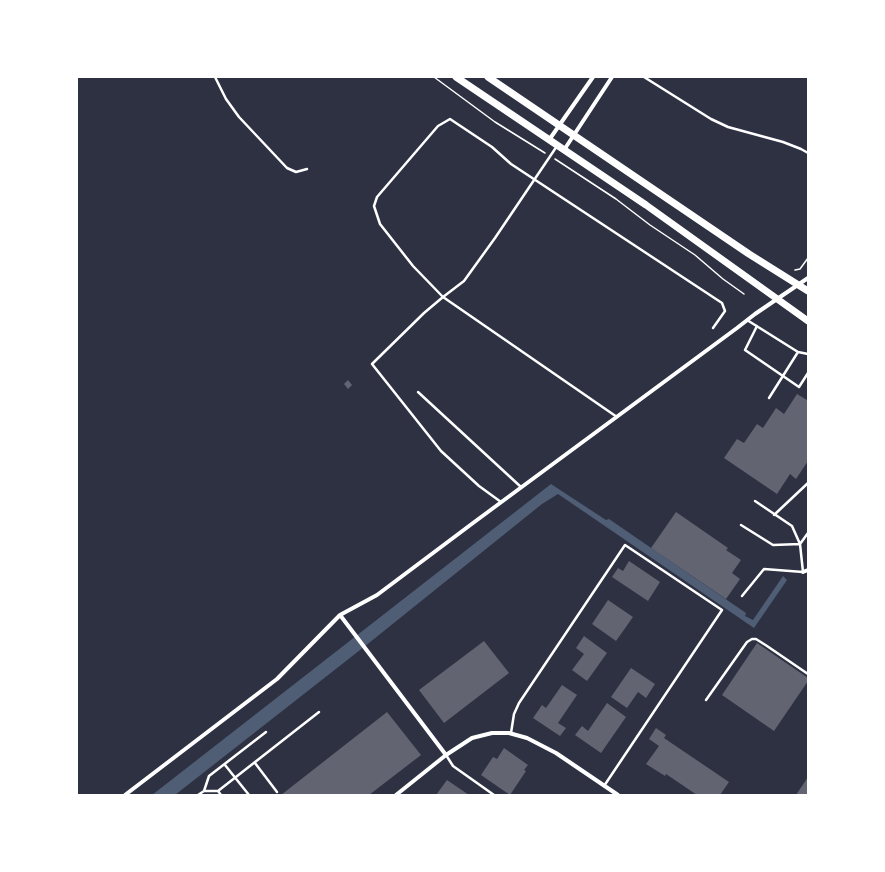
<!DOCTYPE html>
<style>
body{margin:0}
#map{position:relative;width:885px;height:872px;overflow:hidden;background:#2d3142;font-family:"Asap Condensed",sans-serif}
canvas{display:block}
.frame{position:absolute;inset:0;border:78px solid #fff;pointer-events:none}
</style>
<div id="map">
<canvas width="885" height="872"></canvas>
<div class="frame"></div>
</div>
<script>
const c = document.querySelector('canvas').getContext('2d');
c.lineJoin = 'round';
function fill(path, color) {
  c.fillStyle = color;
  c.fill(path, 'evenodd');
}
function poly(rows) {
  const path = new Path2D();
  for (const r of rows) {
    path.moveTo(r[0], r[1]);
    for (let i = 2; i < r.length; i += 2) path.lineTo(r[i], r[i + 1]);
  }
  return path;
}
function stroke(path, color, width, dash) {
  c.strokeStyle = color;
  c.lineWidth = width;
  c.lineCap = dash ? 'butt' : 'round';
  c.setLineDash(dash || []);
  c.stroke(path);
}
const water = poly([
 [551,484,606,520,609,519,746,613,745,616,753,620,783,576,787,580,754,628,558,494,542,504,369,643,175,795,152,795]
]);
const building = poly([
 [348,380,352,385,348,389,344,384],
 [797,394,807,400,808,398,808,461,796,479,790,474,777,494,724,458,737,439,744,443,757,424,763,428,776,408,784,414],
 [676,512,728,548,726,550,741,560,732,573,740,579,726,599,651,548],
 [629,561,660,582,648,601,612,577,618,568,623,571],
 [608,600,633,617,616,641,592,624],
 [584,636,607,653,587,681,572,670,584,654,576,648],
 [484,641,509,673,444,723,419,690],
 [757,643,808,678,808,681,774,731,722,695],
 [631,668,655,684,646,698,638,692,627,708,611,697],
 [562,685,577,695,558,723,566,728,560,736,533,718,542,705,546,708],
 [607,703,626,717,601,753,575,735,582,726,588,731],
 [387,712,421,755,369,795,281,795],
 [656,728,666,735,664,738,729,782,720,795,697,795,666,774,665,776,646,764,659,746,649,739],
 [504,748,528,765,524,770,526,771,510,795,481,775,493,757,497,759],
 [808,777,808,795,796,795],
 [447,780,469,795,436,795]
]);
const path = poly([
 [434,77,495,122,545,153],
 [555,159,616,199,650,225,695,255,723,279,744,294],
 [795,270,800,269,808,258]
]);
const service = poly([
 [215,77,226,99,239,117,287,168,296,172,307,169],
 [644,77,711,119,728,127,783,142,801,149,808,153],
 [747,320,798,352,808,354],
 [757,326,745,350,799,387,808,373],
 [418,392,521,487],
 [769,398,798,352],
 [617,417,443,297,413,266,380,224,374,206,377,197,438,126,450,119,492,147,511,164,722,303,725,311,713,328],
 [501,502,479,486,441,451,372,364,424,313,443,297,464,281,495,238,557,146],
 [774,515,808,483],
 [741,525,773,545,800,544,792,526,755,501],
 [742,596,764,569,803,572,800,544,808,533],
 [706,700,747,642,752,639,756,639,767,646,808,674],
 [511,733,514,714,519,703,625,545,722,610,604,786],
 [446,755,453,766,494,795],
 [255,763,277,792],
 [225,765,249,795],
 [204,791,218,791,319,712],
 [218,791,221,795],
 [198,795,204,791,209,776,266,732]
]);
const minor = poly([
 [549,140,593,77],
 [564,150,612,77],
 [803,572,808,570],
 [340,615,446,755],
 [125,795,277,679,340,615,377,595,473,523,737,328,755,314,808,278],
 [396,795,446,755,472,738,492,733,509,733,527,738,556,753,618,795]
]);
const primary = poly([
 [456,77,646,205,808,321],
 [488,77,749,254,808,291]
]);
fill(water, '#4f5d75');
fill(building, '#626471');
stroke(path, '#fff', 1.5);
stroke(service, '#fff', 2.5);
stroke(minor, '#fff', 4);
stroke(primary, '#fff', 7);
</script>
